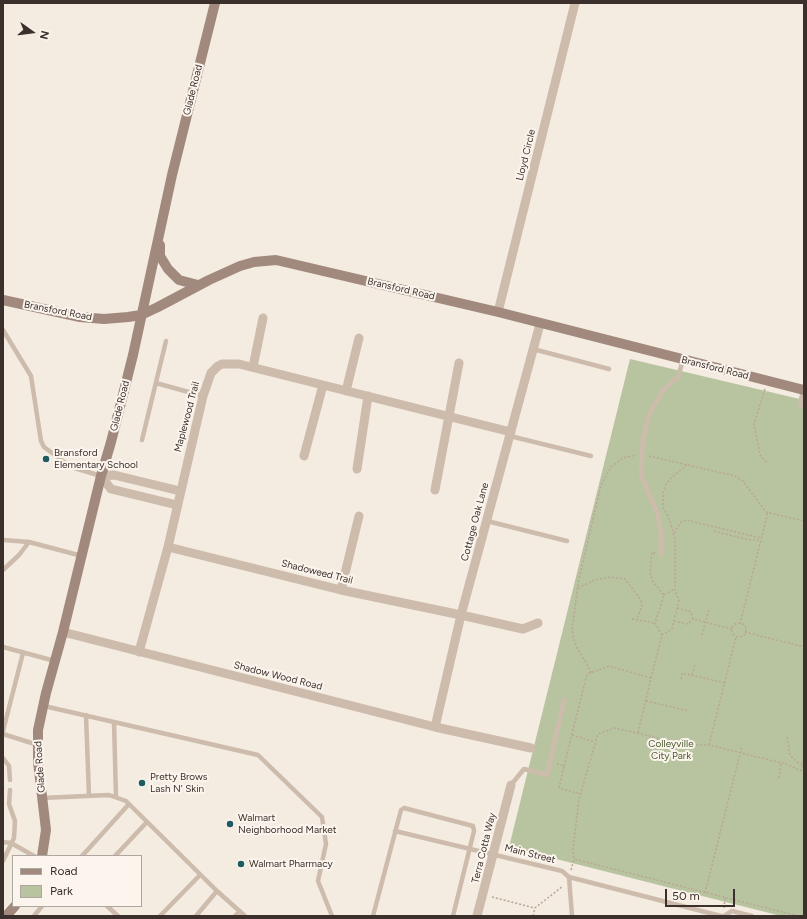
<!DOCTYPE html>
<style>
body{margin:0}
#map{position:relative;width:807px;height:919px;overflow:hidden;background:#f4ebe1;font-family:Figtree,sans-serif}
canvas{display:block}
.frame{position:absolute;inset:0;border:4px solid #3b302b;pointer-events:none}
.legend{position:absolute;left:12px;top:855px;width:130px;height:52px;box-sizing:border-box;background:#fbf5ee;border:1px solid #aea6a0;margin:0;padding:5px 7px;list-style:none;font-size:12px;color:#3b302b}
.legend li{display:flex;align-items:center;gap:8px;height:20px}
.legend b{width:20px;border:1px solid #aea6a0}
.north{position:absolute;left:12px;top:12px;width:40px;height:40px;-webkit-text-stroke:3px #fbf5ee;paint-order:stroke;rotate:104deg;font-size:11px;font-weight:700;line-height:16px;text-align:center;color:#3b302b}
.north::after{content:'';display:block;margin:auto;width:14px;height:18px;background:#3b302b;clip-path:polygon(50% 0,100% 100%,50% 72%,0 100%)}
.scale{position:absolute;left:665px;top:889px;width:70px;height:18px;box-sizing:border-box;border:2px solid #3b302b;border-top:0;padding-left:5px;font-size:12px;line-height:14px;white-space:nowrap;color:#3b302b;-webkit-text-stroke:3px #fbf5ee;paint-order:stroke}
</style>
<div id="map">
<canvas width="807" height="919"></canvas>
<div class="frame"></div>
<ul class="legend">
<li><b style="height:5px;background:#a18a7d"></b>Road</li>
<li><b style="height:11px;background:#b8c4a0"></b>Park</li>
</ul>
<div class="north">N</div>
<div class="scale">50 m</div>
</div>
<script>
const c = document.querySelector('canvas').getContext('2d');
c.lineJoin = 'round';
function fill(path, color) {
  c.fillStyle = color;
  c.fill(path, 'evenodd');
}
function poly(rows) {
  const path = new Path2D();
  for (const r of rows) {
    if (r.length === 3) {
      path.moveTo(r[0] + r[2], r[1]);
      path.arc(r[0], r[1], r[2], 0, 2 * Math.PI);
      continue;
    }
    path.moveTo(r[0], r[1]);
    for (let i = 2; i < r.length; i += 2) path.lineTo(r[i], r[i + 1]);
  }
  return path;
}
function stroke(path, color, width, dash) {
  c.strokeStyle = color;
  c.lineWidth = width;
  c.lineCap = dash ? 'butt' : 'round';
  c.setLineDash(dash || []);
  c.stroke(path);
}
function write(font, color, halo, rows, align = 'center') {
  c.font = font + ' Figtree,sans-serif';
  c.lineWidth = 4;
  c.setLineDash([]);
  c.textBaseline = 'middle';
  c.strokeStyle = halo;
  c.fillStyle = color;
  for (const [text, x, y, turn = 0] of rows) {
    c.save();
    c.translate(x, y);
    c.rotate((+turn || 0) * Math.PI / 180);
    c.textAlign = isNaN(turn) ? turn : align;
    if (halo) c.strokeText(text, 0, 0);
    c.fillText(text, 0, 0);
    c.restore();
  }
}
const green = poly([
 [630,359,804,400,804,916,781,916,509,847]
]);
const path = poly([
 [765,389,754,424,760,455,767,463],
 [649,456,735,476,743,481,766,512,804,521],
 [714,531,749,540,761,540],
 [674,533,681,522,686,520,761,538],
 [655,553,652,552,650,572,653,582,664,595],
 [578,588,595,580,610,577,625,579,641,600,642,606,637,619],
 [677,608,691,612,693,619,732,629],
 [632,619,655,623],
 [674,621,688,624,693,619],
 [739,630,7],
 [740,624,768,512],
 [745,632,804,647],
 [662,635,655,623,664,595,675,589],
 [702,635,709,609],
 [591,673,587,664,577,648,574,640,572,629,577,593,578,583,601,485,611,467,623,458,636,455],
 [692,675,695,664],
 [651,678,662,635,672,629,679,600,675,591,675,539,669,518,663,507,663,493,666,484,672,477,687,465],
 [681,679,682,673,725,683],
 [646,701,689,711],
 [572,735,595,742],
 [787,737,790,755,797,762,804,765],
 [709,745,736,637],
 [557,764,564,766,559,788,580,794],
 [564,766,587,674,609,666,651,678,638,733],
 [801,771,804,756],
 [779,778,781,763],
 [571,870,574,859],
 [705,893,742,746],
 [492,897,535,908],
 [724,908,725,898],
 [533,916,535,908,563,886],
 [798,916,574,859,573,849,579,799,598,734,615,728,688,745,709,745,786,764,804,772]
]);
const lane = poly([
 [3,330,31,376,41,441,44,447,71,467,101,476],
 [533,349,609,369],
 [156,383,203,396],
 [803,390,800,405,804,405],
 [510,436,591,456],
 [142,440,166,341],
 [487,521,567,541],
 [3,540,29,542,82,556],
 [661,554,661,533,658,515,641,475,643,439,650,412,663,390,678,377,683,360],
 [3,570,19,555,29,542],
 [3,647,55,661],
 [44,706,258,755,322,817,326,844,318,881,332,916],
 [86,715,89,796],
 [114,722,116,797],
 [3,731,23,653],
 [3,734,38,745],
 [3,758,9,766,10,780],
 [511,785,524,769,547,775,564,700],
 [42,798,109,795,126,801,217,891,245,916],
 [395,831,562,871,569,877,572,916],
 [3,842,11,843,34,856],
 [82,856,129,804],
 [115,856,147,822],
 [3,861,14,838,15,821,9,804,10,790],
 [569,877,721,916],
 [107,906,118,916],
 [34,916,42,906],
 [160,916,200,875],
 [196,916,217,891],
 [235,916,240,911],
 [373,916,401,810,404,808,473,826,474,831,453,916],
 [724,916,732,911,752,916]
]);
const street = poly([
 [498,312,575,3],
 [253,367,263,318],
 [346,391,359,338],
 [304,456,323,385],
 [357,469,368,396],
 [101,476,111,489,177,505],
 [101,476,114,475,180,491],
 [435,490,459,363],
 [168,547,341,590,461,615,523,629,538,623],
 [341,590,359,516],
 [63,632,435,727,531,748],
 [139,652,168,547,203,396,211,373,218,366,222,364,239,364,511,432],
 [435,727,461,615,540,324],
 [477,916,511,785]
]);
const secondary = poly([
 [160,245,160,256,168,269,179,280,198,285],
 [3,300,80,317,104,319,128,317,141,315,158,307,209,280,240,266,254,262,276,260,498,312,804,390],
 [42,856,46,830,38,762,38,730,46,693,63,632,101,476,111,442,133,355,172,175,215,3],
 [6,916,15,906]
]);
const markers = [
 [46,459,4,"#1f5a5e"],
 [142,783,4,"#1f5a5e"],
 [230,824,4,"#1f5a5e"],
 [241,864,4,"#1f5a5e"]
];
const streetNames = [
 ["Glade Road",193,90,-76],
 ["Lloyd Circle",526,155,-76],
 ["Bransford Road",401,289,13],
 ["Bransford Road",58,311,11],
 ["Bransford Road",715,368,14],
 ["Glade Road",120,406,-76],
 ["Maplewood Trail",187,417,-75],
 ["Cottage Oak Lane",475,522,-75],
 ["Shadoweed Trail",317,572,14],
 ["Shadow Wood Road",278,676,14],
 ["Glade Road",40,767,-94],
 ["Terra Cotta Way",484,848,-76],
 ["Main Street",530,854,14]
];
const poiNames = [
 ["Bransford",54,453],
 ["Elementary School",54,465],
 ["Pretty Brows",150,777],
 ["Lash N' Skin",150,789],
 ["Walmart",238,818],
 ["Neighborhood Market",238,830],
 ["Walmart Pharmacy",249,864]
];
const parkNames = [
 ["Colleyville",671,744],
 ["City Park",671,756]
];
fill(green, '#b8c4a0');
stroke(path, '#b9a596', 1.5, [2, 2]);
stroke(lane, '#cdbbac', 4.5);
stroke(street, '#cdbbac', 9);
stroke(secondary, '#a18a7d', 10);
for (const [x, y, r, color] of markers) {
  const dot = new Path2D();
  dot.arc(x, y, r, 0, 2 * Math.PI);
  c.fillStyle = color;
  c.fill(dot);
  stroke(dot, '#fbf5ee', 1.5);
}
write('10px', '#3b302b', '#fbf5ee', streetNames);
write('10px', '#3b302b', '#fbf5ee', poiNames, 'left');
write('10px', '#4a5a2e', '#fbf5ee', parkNames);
</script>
